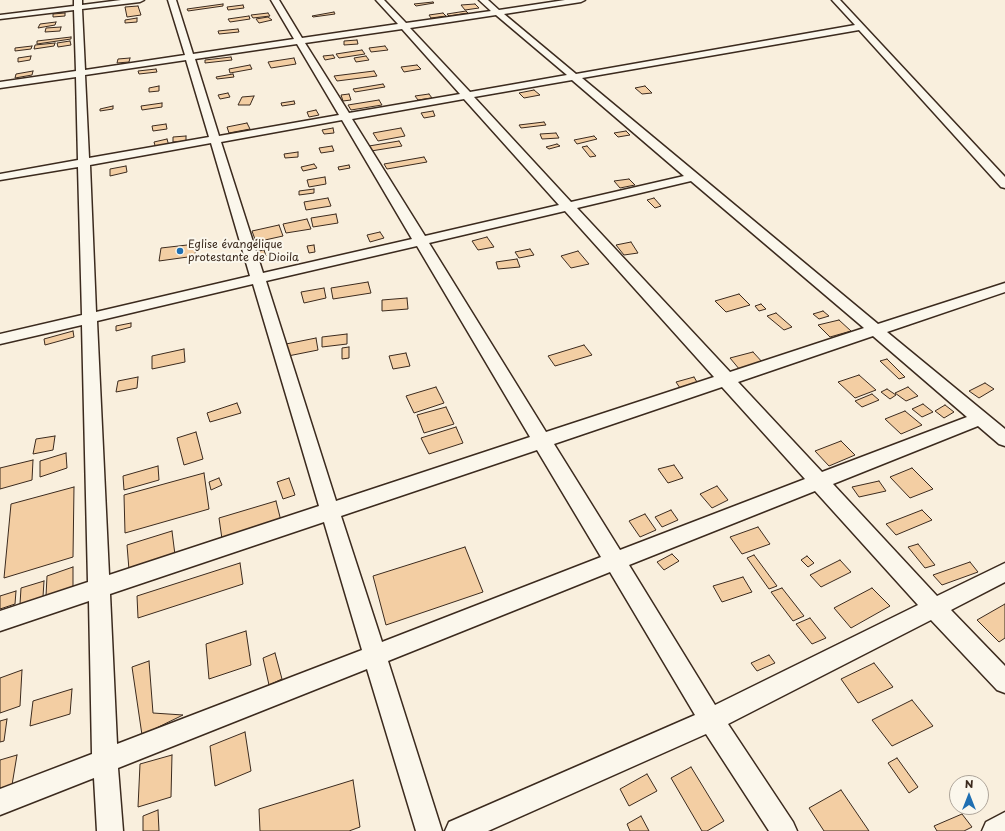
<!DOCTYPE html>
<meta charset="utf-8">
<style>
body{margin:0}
#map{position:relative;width:1005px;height:831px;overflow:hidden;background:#f9efdd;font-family:"Playpen Sans",sans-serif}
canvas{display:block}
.north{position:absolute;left:949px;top:775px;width:40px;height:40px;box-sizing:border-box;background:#fbf7ec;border:1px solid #aea59a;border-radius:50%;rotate:0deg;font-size:11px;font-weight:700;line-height:16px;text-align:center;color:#3b2a1e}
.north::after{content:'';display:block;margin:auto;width:14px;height:18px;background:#1f6fb2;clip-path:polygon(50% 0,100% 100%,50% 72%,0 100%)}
</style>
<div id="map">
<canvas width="1005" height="831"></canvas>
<div class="north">N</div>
</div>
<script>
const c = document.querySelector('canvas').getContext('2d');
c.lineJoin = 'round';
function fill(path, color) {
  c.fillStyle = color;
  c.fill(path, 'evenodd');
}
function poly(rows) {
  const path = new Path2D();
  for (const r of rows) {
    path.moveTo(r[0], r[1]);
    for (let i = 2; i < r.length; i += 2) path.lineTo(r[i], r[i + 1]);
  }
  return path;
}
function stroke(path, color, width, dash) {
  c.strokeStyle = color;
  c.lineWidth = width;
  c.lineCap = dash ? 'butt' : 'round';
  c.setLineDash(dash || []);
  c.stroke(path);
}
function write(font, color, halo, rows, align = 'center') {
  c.font = font + ' "Playpen Sans",sans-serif';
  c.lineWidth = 4;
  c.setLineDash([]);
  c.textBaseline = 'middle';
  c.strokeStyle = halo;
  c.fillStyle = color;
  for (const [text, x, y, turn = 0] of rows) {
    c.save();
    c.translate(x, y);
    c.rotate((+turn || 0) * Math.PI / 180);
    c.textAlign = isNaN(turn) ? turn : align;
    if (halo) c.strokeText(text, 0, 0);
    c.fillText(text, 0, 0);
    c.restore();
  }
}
const building = poly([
 [433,2,434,3,416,6,414,4,433,2],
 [223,4,223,6,188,11,187,9,223,4],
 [475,4,479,8,465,10,461,5,475,4],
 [243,5,244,8,228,10,227,7,243,5],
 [138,6,141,15,127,17,125,7,138,6],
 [466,11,468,13,449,16,447,14,466,11],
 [334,12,335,14,313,17,312,16,334,12],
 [65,13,65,16,53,17,53,14,65,13],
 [268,13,270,16,253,18,251,15,268,13],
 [443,13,446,16,431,18,429,15,443,13],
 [249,16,250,19,230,22,228,19,249,16],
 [268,17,272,20,259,23,256,19,268,17],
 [137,18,137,22,125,23,125,20,137,18],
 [56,22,55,25,38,28,40,24,56,22],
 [61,27,60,31,45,32,46,28,61,27],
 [238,29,239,32,219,34,218,31,238,29],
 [71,37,71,39,37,44,37,41,71,37],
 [357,40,358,44,344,45,344,41,357,40],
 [70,41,71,45,58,47,57,43,70,41],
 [55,43,54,46,34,49,35,45,55,43],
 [32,46,31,49,15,51,15,48,32,46],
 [385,46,388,50,371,52,369,48,385,46],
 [362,50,365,54,339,58,336,54,362,50],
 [333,55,335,58,325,60,323,56,333,55],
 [31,56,30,60,18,62,18,58,31,56],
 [366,56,369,60,356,62,354,58,366,56],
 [231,57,232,60,205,63,205,60,231,57],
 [130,58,129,62,117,63,118,59,130,58],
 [294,58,296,64,271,68,268,62,294,58],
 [250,65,252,69,230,73,229,69,250,65],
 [417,65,421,69,404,72,401,67,417,65],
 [156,69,157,72,139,74,138,71,156,69],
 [33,71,32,75,15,78,16,74,33,71],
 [374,71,377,76,337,81,334,76,374,71],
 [233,74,234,77,217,79,216,77,233,74],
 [383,84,385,87,355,92,353,89,383,84],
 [159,86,159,91,149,92,149,88,159,86],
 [645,86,652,93,642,94,635,88,645,86],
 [534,90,540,95,524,98,519,93,534,90],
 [228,93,230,97,220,99,218,95,228,93],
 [349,94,351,100,343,101,341,95,349,94],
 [429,94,432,98,418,100,415,96,429,94],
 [254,96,250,105,238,105,242,97,254,96],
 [379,100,382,105,351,110,348,105,379,100],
 [294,101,295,104,282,106,281,103,294,101],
 [162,103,162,107,142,110,141,106,162,103],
 [113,106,113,109,100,111,100,109,113,106],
 [316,110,319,115,309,117,307,112,316,110],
 [433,111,435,116,424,118,421,113,433,111],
 [544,122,546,125,521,128,519,125,544,122],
 [247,123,250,129,229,133,227,127,247,123],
 [166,124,167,129,153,131,152,126,166,124],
 [333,128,334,133,324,134,322,130,333,128],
 [401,128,405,136,378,141,373,133,401,128],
 [626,131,630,135,618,137,614,133,626,131],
 [556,133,559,138,542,139,540,134,556,133],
 [186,136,186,141,173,142,173,137,186,136],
 [594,136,597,139,577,144,574,140,594,136],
 [167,139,169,146,156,149,154,142,167,139],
 [399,141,402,146,371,151,369,146,399,141],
 [557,144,560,146,549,149,546,147,557,144],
 [332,146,334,151,321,153,319,148,332,146],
 [587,146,596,156,590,157,582,147,587,146],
 [298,152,298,157,285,158,284,154,298,152],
 [424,157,427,162,387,169,384,164,424,157],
 [314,164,317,168,303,171,301,167,314,164],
 [349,165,350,168,339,170,338,167,349,165],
 [126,166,127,172,110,176,110,169,126,166],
 [325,177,326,184,309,187,307,180,325,177],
 [629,179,635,185,620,188,614,181,629,179],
 [314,189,314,193,299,195,299,191,314,189],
 [328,198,331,206,306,210,304,202,328,198],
 [654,198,661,206,655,208,647,200,654,198],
 [336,214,338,223,313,227,311,218,336,214],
 [307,219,311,229,286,233,283,224,307,219],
 [279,225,283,236,256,242,252,231,279,225],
 [380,232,384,238,370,242,367,235,380,232],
 [487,237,494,247,478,250,472,241,487,237],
 [631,242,638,253,624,255,616,245,631,242],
 [196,244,195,256,159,261,161,248,196,244],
 [314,245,315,252,309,253,307,246,314,245],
 [530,249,534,255,519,258,515,252,530,249],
 [264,250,266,256,255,258,254,252,264,250],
 [578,251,589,264,571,268,561,256,578,251],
 [517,259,520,267,498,269,496,262,517,259],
 [368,282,371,293,333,299,331,288,368,282],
 [324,288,326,298,304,303,301,292,324,288],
 [739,294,750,305,726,312,715,301,739,294],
 [407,298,408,309,382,311,382,300,407,298],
 [761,304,766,309,759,311,755,306,761,304],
 [823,311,829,316,819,319,813,314,823,311],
 [776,313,792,327,784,330,767,316,776,313],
 [839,320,851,331,830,337,818,325,839,320],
 [131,323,131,327,116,331,116,326,131,323],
 [73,331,74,337,45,345,44,339,73,331],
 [347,334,347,344,322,347,322,337,347,334],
 [316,338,318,350,288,356,286,344,316,338],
 [584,345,592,355,555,366,548,356,584,345],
 [349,347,349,358,342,359,342,348,349,347],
 [184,349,185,362,152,369,152,356,184,349],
 [753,352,764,364,740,370,730,358,753,352],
 [406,353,410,366,393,369,389,356,406,353],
 [887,359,905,377,899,379,880,361,887,359],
 [859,375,876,390,855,398,838,382,859,375],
 [138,377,137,388,116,392,118,381,138,377],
 [694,377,700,387,682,391,676,382,694,377],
 [985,383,994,389,979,398,969,391,985,383],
 [436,387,444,403,414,413,406,396,436,387],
 [908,387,918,396,906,401,895,393,908,387],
 [887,389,896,395,890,399,881,392,887,389],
 [872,394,879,400,862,407,855,401,872,394],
 [237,403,241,413,210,422,207,413,237,403],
 [923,404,933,412,922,417,912,409,923,404],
 [945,405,954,412,944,418,935,411,945,405],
 [446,407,454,424,424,433,417,415,446,407],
 [905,411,922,425,901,434,885,419,905,411],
 [456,427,463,443,429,454,421,438,456,427],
 [196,432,203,459,184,465,177,438,196,432],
 [55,436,53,450,33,454,36,439,55,436],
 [841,441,855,455,829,466,815,451,841,441],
 [66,453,67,468,40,477,40,461,66,453],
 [33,460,32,480,0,489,0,468,33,460],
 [674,465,683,478,668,483,658,469,674,465],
 [158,466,159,480,124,490,123,476,158,466],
 [912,468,933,489,910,498,890,477,912,468],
 [204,473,209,509,125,533,124,495,204,473],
 [219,478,222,485,211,490,209,482,219,478],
 [289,478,295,495,283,499,277,482,289,478],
 [879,481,886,491,859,497,852,487,879,481],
 [717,486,728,500,712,508,700,494,717,486],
 [74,487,73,557,4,578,11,504,74,487],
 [276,501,281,521,222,539,219,518,276,501],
 [671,510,678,520,662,527,655,517,671,510],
 [922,510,932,520,896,535,886,524,922,510],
 [645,514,656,530,640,537,629,521,645,514],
 [758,527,770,544,742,554,730,537,758,527],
 [172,531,175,555,129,570,127,545,172,531],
 [918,544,935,565,925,568,908,547,918,544],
 [465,547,483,592,386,625,373,576,465,547],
 [672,554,679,561,664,570,657,562,672,554],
 [754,555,777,586,769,589,747,558,754,555],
 [807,556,814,563,808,567,801,560,807,556],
 [840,560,851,572,821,587,810,575,840,560],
 [970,562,978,572,942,585,933,575,970,562],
 [240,563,243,584,138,618,137,596,240,563],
 [73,567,73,587,46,596,47,576,73,567],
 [743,577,752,592,722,602,713,586,743,577],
 [44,581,43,597,20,604,21,588,44,581],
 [782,588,804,616,793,621,771,592,782,588],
 [872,588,890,606,851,628,834,608,872,588],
 [16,591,15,604,0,609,0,596,16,591],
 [1005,604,1005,638,999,642,977,620,1005,604],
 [810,618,826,638,812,644,796,624,810,618],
 [246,631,251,665,209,679,206,644,246,631],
 [275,653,282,679,269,685,263,658,275,653],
 [769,655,775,663,757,671,751,663,769,655],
 [149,661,153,713,183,715,142,735,132,667,149,661],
 [874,663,893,687,858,703,841,679,874,663],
 [22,670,20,706,0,713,0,678,22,670],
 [72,689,70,714,30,726,33,701,72,689],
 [912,700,933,726,892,746,872,720,912,700],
 [7,719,4,741,0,742,0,721,7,719],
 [245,732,251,771,215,786,210,746,245,732],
 [17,755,12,785,0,788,0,760,17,755],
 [172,755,171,797,138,807,140,764,172,755],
 [897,758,918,787,909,793,888,763,897,758],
 [691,767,724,821,707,831,702,831,671,778,691,767],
 [647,774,657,791,629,806,620,789,647,774],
 [353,780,360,827,349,831,260,831,259,809,353,780],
 [841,790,869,831,824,831,809,808,841,790],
 [158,810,159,831,143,831,143,816,158,810],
 [962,814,972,827,964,831,937,831,934,826,962,814],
 [641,816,649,831,630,831,627,824,641,816]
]);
const street = poly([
 [74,0,82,0,82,5,121,0,144,0,140,2,82,9,85,70,185,55,168,0,176,0,193,54,294,39,271,0,279,0,302,38,398,24,376,0,384,0,406,23,491,11,479,0,488,0,499,10,565,0,585,0,581,2,504,14,576,74,855,25,832,0,840,0,1005,177,1005,188,1001,187,859,30,582,78,878,324,1005,283,1005,292,887,332,1005,429,1005,446,999,444,978,426,833,484,937,596,1005,563,1005,582,951,610,1005,666,1005,693,997,690,931,620,728,724,793,822,797,831,769,831,706,734,488,831,445,831,449,822,695,715,610,572,388,661,442,831,416,831,367,669,118,768,123,831,97,831,94,778,0,815,0,789,92,754,89,601,0,631,0,611,88,582,82,325,0,344,0,334,82,315,78,167,0,180,0,174,78,160,76,77,0,88,0,82,76,71,74,10,0,19,0,15,74,6,74,0],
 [496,15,567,75,470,92,410,28,496,15],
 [402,29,460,94,349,113,305,43,402,29],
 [297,44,339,115,219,136,195,59,297,44],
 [186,60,209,137,89,158,85,75,186,60],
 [572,80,684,176,571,202,474,97,572,80],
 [464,99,559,205,425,236,352,119,464,99],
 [342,120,412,239,263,273,221,142,342,120],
 [211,143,250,276,96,312,90,165,211,143],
 [691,181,864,328,730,372,577,208,691,181],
 [565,211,714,377,546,432,429,243,565,211],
 [417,246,530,437,336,501,266,281,417,246],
 [253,284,319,506,109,575,97,321,253,284],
 [873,336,967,417,822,472,738,382,873,336],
 [722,387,805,479,620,550,554,444,722,387],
 [537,450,601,557,382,642,341,516,537,450],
 [815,491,918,605,715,705,629,565,815,491],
 [324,522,362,650,117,744,110,594,324,522],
 [1005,812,1005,831,982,831,986,822,1005,812]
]);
const markers = [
 [180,251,4,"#1f6fb2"]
];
const farPoinames = [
 ["Eglise évangélique",188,245],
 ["protestante de Dioila",188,258]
];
fill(building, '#f3cea3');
stroke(building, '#3b2a1e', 1);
stroke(street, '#3b2a1e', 3);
fill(street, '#fbf7ec');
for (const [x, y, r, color] of markers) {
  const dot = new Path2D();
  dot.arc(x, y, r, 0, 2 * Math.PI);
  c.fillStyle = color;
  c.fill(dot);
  stroke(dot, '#fbf7ec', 1.5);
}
write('11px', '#3b2a1e', '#fbf7ec', farPoinames, 'left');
</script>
